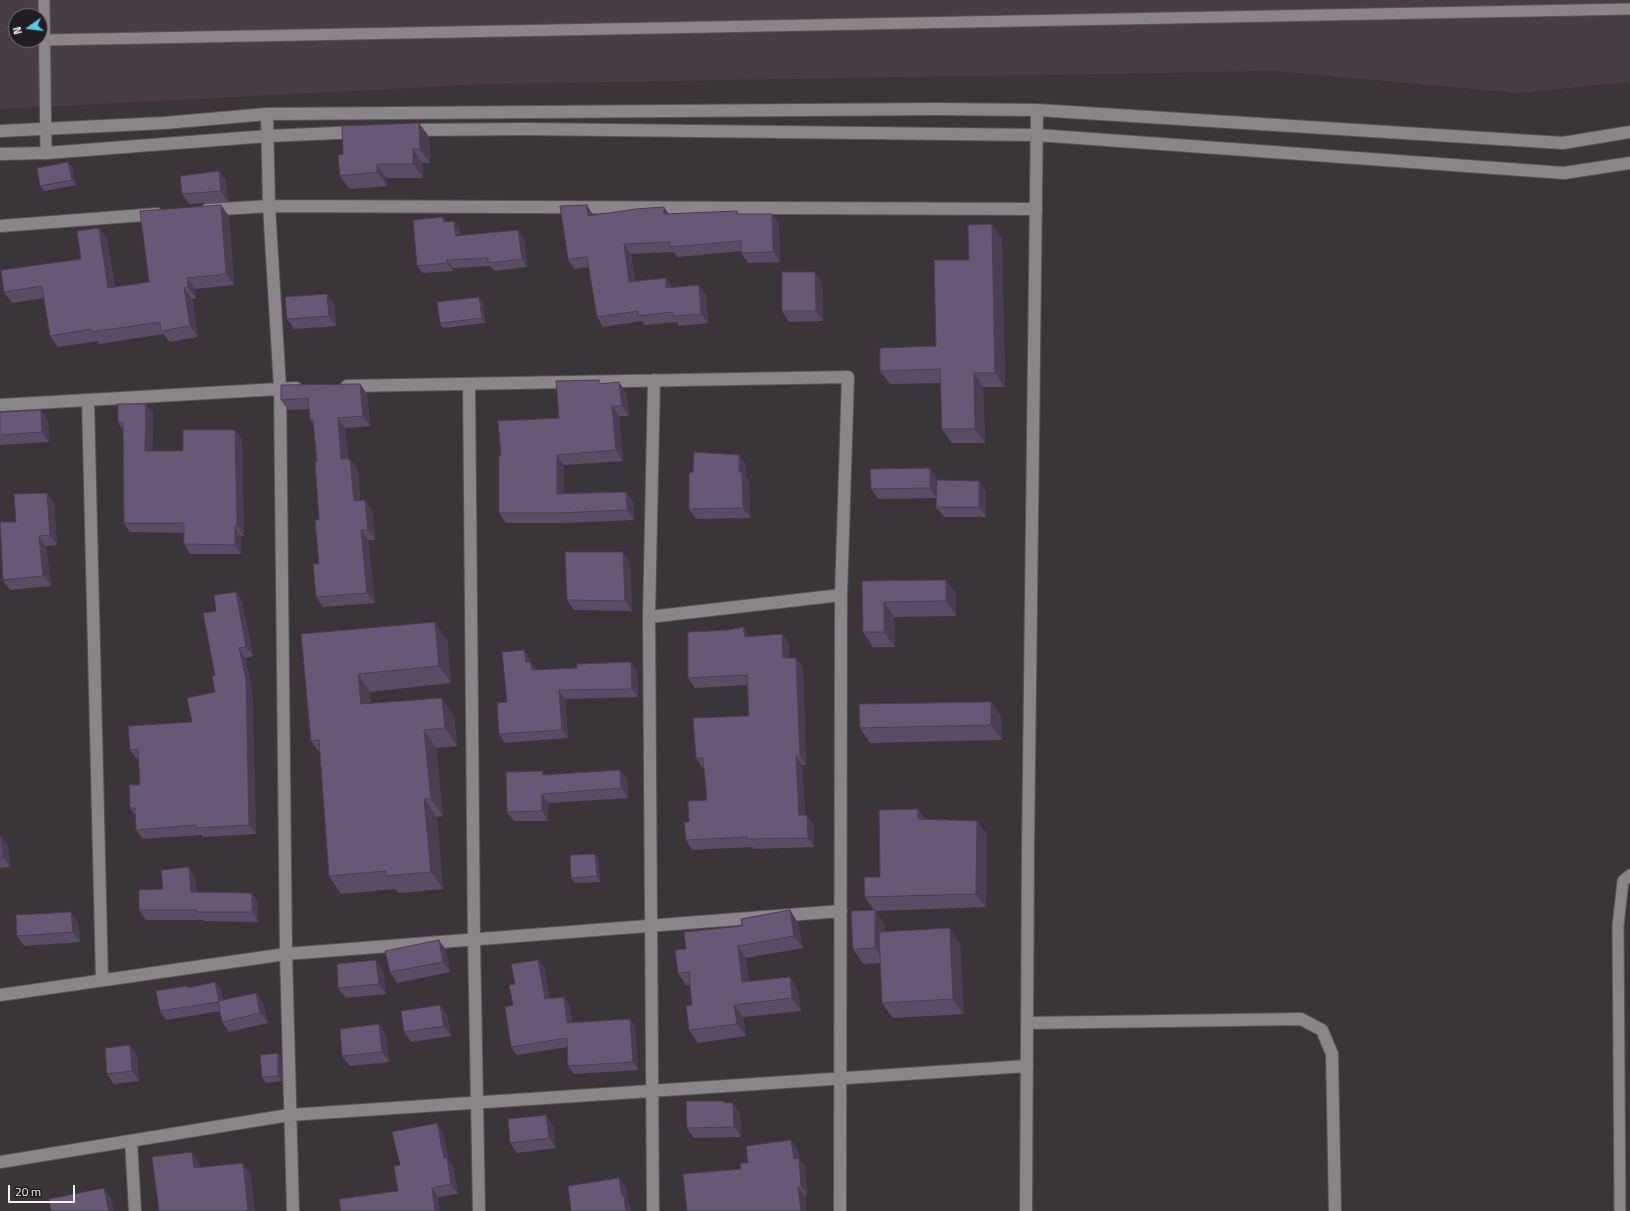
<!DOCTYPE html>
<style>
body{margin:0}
#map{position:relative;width:1630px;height:1211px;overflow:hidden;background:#3b3539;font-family:"Titillium Web",sans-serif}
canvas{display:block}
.north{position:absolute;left:8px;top:8px;width:40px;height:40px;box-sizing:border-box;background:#201e20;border:1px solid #757274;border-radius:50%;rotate:256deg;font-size:11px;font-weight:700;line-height:16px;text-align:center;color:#f4f0f3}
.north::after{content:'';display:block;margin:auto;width:14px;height:18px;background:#55cae0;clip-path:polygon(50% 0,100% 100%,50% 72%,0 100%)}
.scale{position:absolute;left:8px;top:1185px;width:67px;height:18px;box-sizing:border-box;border:2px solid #f4f0f3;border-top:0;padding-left:5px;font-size:12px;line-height:14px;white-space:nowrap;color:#f4f0f3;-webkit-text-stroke:3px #201e20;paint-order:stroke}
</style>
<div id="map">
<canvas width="1630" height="1211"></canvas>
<div class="north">N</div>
<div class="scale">20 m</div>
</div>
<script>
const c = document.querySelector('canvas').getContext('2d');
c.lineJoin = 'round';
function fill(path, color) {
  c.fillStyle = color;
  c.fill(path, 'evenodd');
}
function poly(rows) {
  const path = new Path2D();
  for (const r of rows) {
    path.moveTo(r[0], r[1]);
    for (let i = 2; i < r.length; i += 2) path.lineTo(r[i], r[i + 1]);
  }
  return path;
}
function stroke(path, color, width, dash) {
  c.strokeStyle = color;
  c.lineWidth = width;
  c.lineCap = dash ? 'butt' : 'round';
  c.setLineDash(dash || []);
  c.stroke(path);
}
const built = poly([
 [0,0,1630,0,1630,82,1518,93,1274,71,487,84,0,109],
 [16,16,40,16,40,40,16,40]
]);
const lane = poly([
 [44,0,46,153],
 [45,40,1630,9],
 [1620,1211,1618,926,1623,881,1630,875]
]);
const street = poly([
 [267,114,269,206,280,388,286,954,293,1211],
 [207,210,269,206,1036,209],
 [0,226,157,214],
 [469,384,474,939,479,1211],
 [347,386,848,377,841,595,840,1211],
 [88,400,102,980],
 [0,405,296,388],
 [649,617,841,595],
 [0,995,286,954,841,911],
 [1027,1023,1301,1019,1322,1030,1332,1054,1335,1211],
 [131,1141,135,1211],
 [0,1162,289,1115,1027,1066],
 [653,1211,649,617,654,380]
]);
const secondary = poly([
 [407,130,527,129,1037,135,1564,173,1630,163],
 [0,131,164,123,267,114,936,109,1037,110,1563,143,1630,132],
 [0,154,46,153,268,136,359,132],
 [1026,1211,1028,848,1037,110]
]);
const wall = poly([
 [419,123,429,137,430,163,422,163,423,178,386,178,387,186,349,189,340,176,343,154],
 [72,167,76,185,44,191,40,186],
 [219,171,226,181,228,202,189,204,182,194],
 [668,214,740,214,779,223,780,262,748,263,741,253,741,251,677,257,674,252,631,254,635,281,666,278,672,287,699,285,706,295,708,323,679,326,677,322,645,325,642,321,603,327,597,317,589,267,574,269,568,259,593,215,594,215],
 [229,216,234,285,195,289,196,299,192,299,198,337,169,342,164,334,99,344,98,341,58,347,50,336,44,298,12,303,4,292,81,259,99,228,107,239,115,287,149,282],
 [443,217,446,222,460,229,460,236,518,230,524,238,527,267,494,271,490,266,453,268,453,271,423,273,417,266],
 [1002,238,1005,387,983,387,985,443,952,443,942,429,941,383,890,384,880,371,936,346,969,260],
 [822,282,823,321,789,322,782,311],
 [483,302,485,323,443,328,440,323],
 [334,304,336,326,294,329,287,319],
 [601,383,626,392,629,416,619,416,623,461,564,465,564,493,626,492,633,502,634,520,564,523,506,523,499,513,559,418],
 [360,384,367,394,370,426,345,428,348,459,350,459,358,469,360,500,372,510,375,540,368,540,375,603,323,607,316,597,319,564,319,520,317,462,314,425,310,420,309,409,288,410,281,400],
 [0,412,48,420,49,442,0,445],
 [153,413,152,451,183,451,235,430,242,440,244,536,241,536,241,554,190,554,184,544,184,533,130,532,124,523,123,430,118,422],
 [746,465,746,477,749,482,750,518,696,519,689,509,693,472],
 [937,478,937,480,986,491,986,517,944,517,936,507,937,498,878,499,871,489],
 [54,503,57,545,46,546,51,586,10,590,3,580,16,522],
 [623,552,630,563,632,611,574,610,567,600],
 [946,580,956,595,956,616,894,617,895,647,873,647,863,632,862,581],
 [236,592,242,602,253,656,245,658,252,688,256,834,203,837,201,835,143,839,136,830,135,815,130,808,140,785,139,759,137,759,130,750,192,722,215,692,216,611],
 [743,627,749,636,782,634,789,644,789,658,803,667,806,765,802,765,805,815,814,825,814,847,754,849,752,847,692,850,686,840,689,822,707,800,704,768,703,768,696,758,749,716,747,685,695,688,688,678,728,630],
 [301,634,447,639,451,683,370,692,371,703,454,716,457,746,436,748,443,816,437,817,443,889,399,893,395,889,341,894,329,876,320,753,311,741],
 [530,659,531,663,536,670,637,671,638,697,565,699,568,738,505,743,499,734,507,702],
 [991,702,1001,717,1002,740,870,743,860,728],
 [620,770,627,779,628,798,548,803,548,821,514,821,507,812,546,775],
 [918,809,925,819,977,821,987,835,986,907,875,911,885,925,885,932,960,943,964,1014,893,1018,882,1003,880,963,863,964,853,949,874,910,865,897,880,877],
 [0,836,8,846,10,867,0,868],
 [595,854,598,859,600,882,575,883,571,878],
 [195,877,197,893,258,902,258,922,204,921,202,920,146,920,139,910,163,889],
 [790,910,798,923,803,948,746,958,749,982,798,990,801,1011,743,1017,746,1036,698,1043,689,1030,692,1005,690,985,686,985,678,973,686,949,742,926],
 [78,922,80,942,24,946,17,936],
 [446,950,450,972,397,983,390,972],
 [538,960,544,967,549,998,564,997,569,1004,572,1023,630,1019,635,1026,638,1070,574,1074,568,1066,567,1047,517,1055,511,1047,513,1005,515,984],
 [383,971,386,994,346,998,338,988],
 [215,982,221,990,223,1000,263,1003,268,1023,229,1032,222,1022,220,1011,166,1020,160,1011,187,986,189,988],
 [447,1015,451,1036,411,1042,404,1032],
 [386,1034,389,1062,350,1066,342,1056],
 [137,1055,139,1081,114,1084,107,1074],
 [281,1059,282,1081,266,1083,262,1077],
 [726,1103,740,1114,741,1137,694,1138,687,1128],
 [546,1115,553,1126,556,1148,517,1153,510,1143],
 [443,1133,449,1161,453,1167,458,1194,438,1197,440,1211,341,1211,398,1191,400,1165],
 [798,1149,799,1159,805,1167,807,1195,805,1196,806,1211,687,1211,748,1163]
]);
const shadedWall = poly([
 [419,123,429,137,430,163,420,149],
 [413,149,422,163,423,178,413,164],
 [68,162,72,167,76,185,72,180],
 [377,164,386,178,387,186,377,172],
 [219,171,226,181,228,202,221,191],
 [221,205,229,216,234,285,226,274],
 [587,205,593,215,595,226,588,216],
 [664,207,671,217,664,214],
 [772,214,779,223,780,262,773,252],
 [454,221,460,229,461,244,456,236],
 [992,224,1002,238,1005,387,995,373],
 [99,228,107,239,116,299,108,288],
 [518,230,524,238,527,267,522,259],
 [624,244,631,254,636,292,629,282],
 [447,260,453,268,453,271,447,263],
 [815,272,822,282,823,321,816,311],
 [187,278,195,289,196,299,188,287],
 [666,278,672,288,666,288],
 [699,285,706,295,708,323,701,314],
 [184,288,192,299,198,337,190,326],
 [327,294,334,304,336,326,329,316],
 [479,297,483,302,485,323,482,318],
 [974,373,983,387,985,443,975,429],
 [619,382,626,392,629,416,622,406],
 [360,384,367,394,370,426,363,416],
 [146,404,153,413,152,461,145,451],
 [612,406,619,416,623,461,616,450],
 [41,410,48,420,49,442,42,432],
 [338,418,345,428,348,470,341,459],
 [235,430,242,440,244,536,237,526],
 [557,455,564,465,564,504,557,494],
 [739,455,746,465,746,477,749,482,750,518,743,508,739,472],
 [350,459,358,469,361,511,354,501],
 [930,468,937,478,937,498,930,488],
 [979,481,986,491,986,517,979,507],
 [626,492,633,502,634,520,627,510],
 [47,493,54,503,57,545,50,535],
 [365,500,372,510,375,540,368,530],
 [235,526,241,536,241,554,235,545],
 [361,530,368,540,375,603,367,593],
 [39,536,46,546,51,586,43,576],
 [623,552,630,563,632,611,625,601],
 [946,580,956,595,956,616,946,601],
 [236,592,242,602,253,656,246,647],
 [884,602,894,617,895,647,884,632],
 [435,622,447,639,451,683,439,666],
 [743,627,750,637,745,637],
 [782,634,789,644,790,668,783,658],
 [239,648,245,658,252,688,256,834,249,825],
 [524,650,530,659,531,663,536,671,538,679,526,662],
 [796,658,803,667,806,765,800,756],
 [631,662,637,671,638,697,632,689],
 [358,674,370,692,373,722,361,704],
 [559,690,565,699,568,738,562,730],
 [442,698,454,716,457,746,445,728],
 [991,702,1001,717,1002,740,991,725],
 [424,730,436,748,443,816,431,799],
 [796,756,802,765,806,825,799,815],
 [620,770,627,779,628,798,621,788],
 [542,794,548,803,548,821,542,811],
 [424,799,437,817,443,889,431,872],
 [918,809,927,823,918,819],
 [807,815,814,825,814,847,808,838],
 [977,821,987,835,986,907,976,894],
 [1,836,8,846,10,867,3,857],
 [595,854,598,859,600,882,597,876],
 [189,867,195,877,197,902,191,892],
 [252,893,258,902,258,922,252,912],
 [790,910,798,923,803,948,794,936],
 [875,910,885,925,885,963,875,948],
 [71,912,78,922,80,942,73,932],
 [950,928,960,943,964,1014,953,999],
 [439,940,446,950,450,972,443,962],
 [738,946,746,958,751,995,742,982],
 [376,960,383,971,386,994,379,984],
 [538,960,544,967,550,1007,545,999],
 [790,977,798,990,801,1011,792,998],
 [215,982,221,990,225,1010,219,1002],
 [256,993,263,1003,268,1023,260,1013],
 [564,997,569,1004,573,1031,567,1023],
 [440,1005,447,1015,451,1036,444,1026],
 [734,1005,743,1017,746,1036,737,1024],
 [630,1019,635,1026,638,1070,633,1062],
 [379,1024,386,1034,389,1062,382,1052],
 [130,1045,137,1055,139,1081,132,1071],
 [278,1053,281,1059,282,1081,278,1076],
 [733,1103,740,1114,741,1137,734,1127],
 [546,1115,553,1126,556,1148,549,1138],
 [437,1123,443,1133,449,1161,453,1167,458,1194,451,1184,444,1158],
 [791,1140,798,1149,799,1159,805,1167,807,1195,801,1186,794,1159],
 [192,1152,200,1164,202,1180,194,1168],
 [243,1163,251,1175,255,1211,248,1211,248,1210],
 [619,1178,626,1187,628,1201,630,1205,631,1211,626,1211,622,1196],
 [798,1187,805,1196,806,1211,801,1211],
 [104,1188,111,1198,114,1211,109,1211],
 [432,1188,438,1197,440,1211,435,1211]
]);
const building = poly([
 [419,123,420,149,413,149,413,164,377,164,377,172,340,176,338,155,343,154,342,126,419,123],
 [68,162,72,180,40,186,37,168,68,162],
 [219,171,221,191,182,194,180,176,219,171],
 [221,205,226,274,187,278,188,287,184,288,190,326,161,331,160,322,91,332,91,329,50,336,42,287,41,286,4,292,1,270,81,259,77,231,99,228,108,288,149,282,140,211,221,205],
 [587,205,588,216,636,209,664,207,664,214,737,211,738,214,772,214,773,252,741,253,741,241,670,247,670,242,624,244,629,282,666,278,666,288,699,285,701,314,673,316,672,312,638,316,638,311,597,317,587,257,568,259,560,206,587,205],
 [443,217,443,222,454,221,456,236,518,230,522,259,488,263,488,258,447,260,447,263,417,266,413,220,443,217],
 [992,224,995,373,974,373,975,429,942,429,940,369,880,371,880,348,936,346,934,260,969,260,968,225,992,224],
 [782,272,815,272,816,311,782,311,782,272],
 [327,294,329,316,287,319,285,297,327,294],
 [479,297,482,318,440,323,437,302,479,297],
 [599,380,599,384,619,382,622,406,612,406,616,450,557,455,557,494,626,492,627,510,557,513,499,513,499,456,501,456,498,421,559,418,556,381,599,380],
 [360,384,363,416,338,418,341,459,350,459,354,501,365,500,368,530,361,530,367,593,316,597,313,564,319,564,315,520,319,520,315,462,317,462,313,420,310,420,308,398,281,400,281,385,360,384],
 [118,404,146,404,145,451,183,451,183,430,235,430,237,526,235,526,235,545,184,544,184,523,124,523,123,422,118,422,118,404],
 [41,410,42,432,0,435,0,412,41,410],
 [694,452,739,455,739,472,742,472,743,508,689,509,689,473,693,472,694,452],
 [930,468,930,488,871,489,870,469,930,468],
 [937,480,979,481,979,507,936,507,937,480],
 [47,493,50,535,39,536,43,576,3,580,0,522,16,522,14,494,47,493],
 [565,552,623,552,625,601,567,600,565,552],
 [946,580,946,601,884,602,884,632,863,632,862,581,946,580],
 [236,592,246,647,239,648,246,679,249,825,196,828,196,825,136,830,135,808,130,808,129,785,140,785,138,749,130,750,128,726,192,722,187,698,215,692,212,676,215,675,203,613,216,611,214,595,236,592],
 [435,622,439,666,358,674,361,704,442,698,445,728,424,730,431,799,424,799,431,872,386,876,386,871,329,876,319,740,311,741,301,634,435,622],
 [743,627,745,637,782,634,783,658,796,658,800,756,796,756,799,815,807,815,808,838,747,839,747,837,686,840,684,822,689,822,688,801,707,800,703,758,696,758,693,718,749,716,747,675,688,678,688,632,728,630,743,627],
 [524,650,526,662,530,662,532,670,577,668,577,664,631,662,632,689,559,690,562,730,499,734,497,703,507,702,502,652,524,650],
 [991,702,991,725,860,728,859,704,991,702],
 [620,770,621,788,542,794,542,811,507,812,506,772,543,771,543,775,620,770],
 [918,809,918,819,977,821,976,894,865,897,864,877,880,877,879,810,918,809],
 [0,836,1,836,3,857,0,857,0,836],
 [595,854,597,876,571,878,570,855,595,854],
 [189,867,191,892,252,893,252,912,197,912,197,910,139,910,139,890,163,889,161,870,189,867],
 [790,910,794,936,738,946,742,982,790,977,792,998,734,1005,737,1024,689,1030,686,1006,692,1005,689,972,678,973,675,950,686,949,684,932,742,926,741,919,790,910],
 [875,910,875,948,853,949,851,911,875,910],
 [71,912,73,932,17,936,16,915,71,912],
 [950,928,953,999,882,1003,879,932,950,928],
 [439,940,443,962,390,972,385,951,439,940],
 [376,960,379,984,338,988,337,964,376,960],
 [538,960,545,999,564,997,567,1023,630,1019,633,1062,568,1066,567,1038,511,1047,505,1007,513,1005,509,985,515,984,511,964,538,960],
 [215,982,219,1001,218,1002,160,1011,156,991,187,986,188,988,215,982],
 [256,993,260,1013,222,1022,218,1001,256,993],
 [440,1005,444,1026,404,1032,401,1011,440,1005],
 [379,1024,382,1052,342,1056,340,1029,379,1024],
 [130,1045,132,1071,107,1074,105,1048,130,1045],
 [278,1053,278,1076,262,1077,260,1055,278,1053],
 [686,1101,724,1101,724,1103,733,1103,734,1127,687,1128,686,1101],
 [546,1115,549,1138,510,1143,508,1119,546,1115],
 [437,1123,444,1158,447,1158,451,1184,432,1188,435,1211,341,1211,339,1199,398,1191,394,1166,400,1165,392,1132,437,1123],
 [791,1140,794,1159,799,1158,801,1186,798,1187,801,1211,687,1211,683,1174,741,1169,740,1163,748,1163,746,1146,791,1140],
 [192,1152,194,1168,243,1163,248,1210,246,1210,246,1211,159,1211,152,1157,192,1152],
 [619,1178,622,1196,624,1196,626,1211,571,1211,568,1186,619,1178],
 [104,1188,109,1211,51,1211,49,1199,104,1188]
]);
fill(built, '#483d45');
stroke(lane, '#595457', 13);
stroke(street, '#595457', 14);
stroke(secondary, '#595457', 14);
stroke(lane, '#8b858a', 11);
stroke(street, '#8b858a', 12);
stroke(secondary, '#8b858a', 12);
fill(wall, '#5a4c65');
fill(shadedWall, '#4a3e52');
fill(building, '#695875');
stroke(building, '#4a3e52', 1);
</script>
